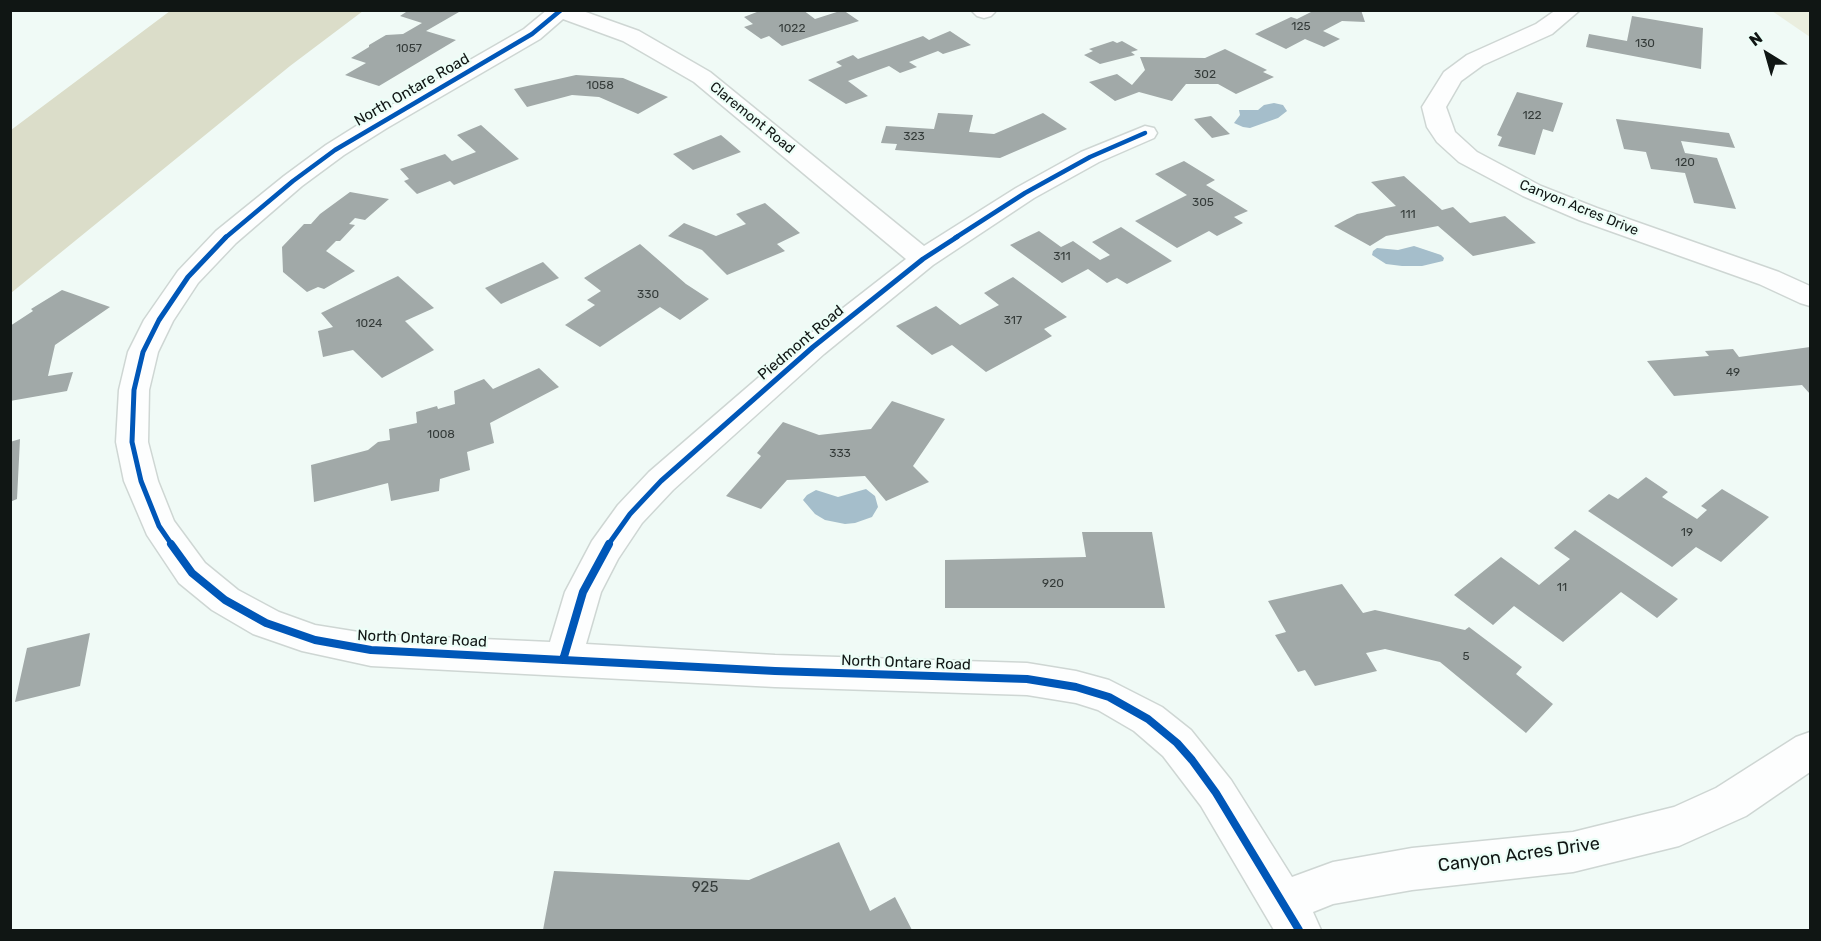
<!DOCTYPE html>
<style>
body{margin:0}
#map{position:relative;width:1821px;height:941px;overflow:hidden;background:#f0faf6;font-family:Rubik,sans-serif}
canvas{display:block}
.frame{position:absolute;inset:0;border:12px solid #101614;pointer-events:none}
.north{position:absolute;left:1737px;top:24px;width:60px;height:60px;-webkit-text-stroke:4px #ecfef7;paint-order:stroke;rotate:323deg;font-size:16px;font-weight:700;line-height:24px;text-align:center;color:#101614}
.north::after{content:'';display:block;margin:auto;width:21px;height:27px;background:#101614;clip-path:polygon(50% 0,100% 100%,50% 72%,0 100%)}
</style>
<div id="map">
<canvas width="1821" height="941"></canvas>
<div class="frame"></div>
<div class="north">N</div>
</div>
<script>
const c = document.querySelector('canvas').getContext('2d');
c.lineJoin = 'round';
function fill(path, color) {
  c.fillStyle = color;
  c.fill(path, 'evenodd');
}
function poly(rows) {
  const path = new Path2D();
  for (const r of rows) {
    path.moveTo(r[0], r[1]);
    for (let i = 2; i < r.length; i += 2) path.lineTo(r[i], r[i + 1]);
  }
  return path;
}
function stroke(path, color, width, dash) {
  c.strokeStyle = color;
  c.lineWidth = width;
  c.lineCap = dash ? 'butt' : 'round';
  c.setLineDash(dash || []);
  c.stroke(path);
}
function write(font, color, halo, rows, align = 'center') {
  c.font = font + ' Rubik,sans-serif';
  c.lineWidth = 4.5;
  c.setLineDash([]);
  c.textBaseline = 'middle';
  c.strokeStyle = halo;
  c.fillStyle = color;
  for (const [text, x, y, turn = 0] of rows) {
    c.save();
    c.translate(x, y);
    c.rotate((+turn || 0) * Math.PI / 180);
    c.textAlign = isNaN(turn) ? turn : align;
    if (halo) c.strokeText(text, 0, 0);
    c.fillText(text, 0, 0);
    c.restore();
  }
}
const green = poly([
 [1772,11,1810,11,1810,37]
]);
const forest = poly([
 [170,11,363,11,290,66,11,293,11,130]
]);
const water = poly([
 [1274,103,1283,105,1287,111,1278,118,1250,128,1243,127,1234,123,1240,115,1239,110,1258,110,1264,105],
 [1414,246,1441,255,1444,258,1443,261,1422,266,1402,266,1386,264,1372,255,1373,251,1377,248,1398,250],
 [866,489,875,496,878,507,872,517,855,523,845,524,825,520,815,514,803,500,807,495,816,490,838,497]
]);
const building = poly([
 [409,10,459,12,426,31,456,40,379,86,345,75,366,63,351,58,369,47,369,45,386,35,403,34,422,23,400,16],
 [762,10,803,10,815,19,843,10,859,21,782,46,769,36,761,39,744,27,753,24,744,17],
 [1315,10,1361,10,1365,22,1342,21,1323,31,1340,39,1324,47,1305,39,1286,49,1255,34,1291,17,1297,19],
 [1632,16,1703,28,1701,69,1586,47,1589,34,1627,41],
 [950,31,971,45,943,54,938,51,909,62,917,67,900,73,889,66,848,81,868,96,846,104,808,80,842,66,836,62,853,55,858,59,923,36,929,40],
 [1113,41,1117,43,1122,41,1138,50,1131,52,1135,55,1100,64,1084,55,1093,51,1089,49],
 [1225,49,1267,70,1263,72,1274,77,1236,94,1218,84,1186,84,1172,101,1139,92,1115,101,1089,82,1117,74,1132,85,1145,70,1140,57,1205,58],
 [576,75,623,78,668,97,638,114,599,97,572,95,527,107,514,89],
 [1517,92,1563,103,1553,132,1543,129,1535,155,1498,146,1502,137,1497,135],
 [938,113,973,115,969,132,994,134,1043,113,1067,129,1000,158,895,150,897,144,881,143,886,126,934,129],
 [1211,116,1230,134,1212,138,1194,119],
 [1616,119,1729,133,1735,148,1681,141,1685,153,1717,158,1736,209,1694,203,1685,173,1651,169,1646,152,1624,149],
 [481,125,519,159,454,185,450,181,417,194,404,181,409,179,400,169,445,154,452,161,476,152,457,135],
 [721,135,741,152,693,170,673,154],
 [1184,161,1215,180,1206,185,1248,211,1234,217,1243,223,1217,236,1209,231,1177,248,1135,221,1187,195,1155,174],
 [1404,176,1442,210,1453,207,1470,223,1505,216,1536,243,1473,256,1438,226,1386,236,1370,246,1334,226,1357,214,1396,206,1371,182],
 [350,192,389,199,365,220,355,218,349,224,355,225,340,241,336,241,326,251,355,271,324,289,318,287,307,292,283,272,282,247,304,224,311,224,320,214],
 [765,203,800,233,777,244,785,251,727,275,702,250,668,236,684,223,716,236,746,224,736,214],
 [1121,227,1172,261,1127,284,1117,278,1107,283,1088,269,1062,283,1010,245,1039,231,1061,247,1073,241,1100,260,1110,255,1092,242],
 [640,244,686,284,709,299,680,320,660,307,600,347,565,325,595,305,587,300,601,291,584,278],
 [543,262,559,278,501,304,485,288],
 [398,276,434,308,405,321,434,350,382,378,353,350,323,357,318,331,333,327,321,313],
 [1013,277,1067,317,1044,329,1052,336,986,372,952,345,932,355,896,326,936,306,960,325,999,305,984,293],
 [62,290,110,307,55,345,48,376,73,372,67,391,10,401,10,326,33,311,31,309],
 [1810,347,1810,394,1802,385,1674,396,1647,361,1709,356,1705,351,1733,349,1739,357],
 [539,368,559,387,490,423,494,443,467,452,470,470,440,479,439,491,391,501,388,483,314,502,311,465,368,450,378,442,390,440,389,429,417,423,416,412,437,406,438,409,455,404,454,391,484,379,493,389],
 [892,401,945,419,913,466,929,482,886,501,865,476,787,480,761,509,726,496,761,456,757,453,783,422,819,435,871,429],
 [20,439,17,499,10,502,10,442],
 [1646,477,1668,492,1662,497,1697,519,1707,510,1701,506,1722,489,1769,517,1721,562,1696,547,1672,567,1588,511,1609,494,1618,499],
 [1575,530,1678,599,1657,618,1621,592,1563,642,1514,606,1493,625,1454,595,1501,557,1539,585,1570,559,1554,548],
 [1082,532,1152,532,1165,608,945,608,945,560,1086,557],
 [1342,584,1363,613,1375,610,1465,630,1469,627,1522,667,1516,674,1553,704,1526,733,1440,662,1385,649,1366,653,1377,671,1315,686,1305,670,1298,672,1275,635,1286,632,1268,601],
 [90,633,80,686,15,702,27,648],
 [839,842,870,911,895,897,912,930,543,930,554,871,749,880]
]);
const minor = poly([
 [547,10,580,10,639,31,710,72,924,246,1016,188,1081,152,1145,126,1154,128,1157,133,1154,138,1099,162,1034,198,933,265,824,354,673,490,642,523,618,559,601,592,586,644,775,655,1027,663,1076,671,1109,680,1162,707,1191,730,1231,780,1292,877,1333,862,1412,848,1573,832,1674,807,1716,788,1796,737,1810,732,1810,772,1746,816,1679,846,1573,872,1412,890,1333,904,1313,912,1321,930,1274,930,1201,806,1163,756,1134,731,1098,710,1076,703,1027,695,775,687,371,666,302,651,253,634,212,610,179,583,147,535,124,481,116,442,119,390,128,352,144,320,178,271,216,231,284,176,326,145,369,118,524,29,547,10],
 [563,19,623,41,694,82,906,259,802,340,649,472,618,505,592,541,565,592,550,642,371,634,315,625,279,612,238,590,205,563,174,521,158,481,148,442,149,390,158,352,173,321,198,283,236,243,302,186,344,155,387,128,540,39,563,19],
 [971,10,994,10,995,12,991,16,984,18,977,16,971,10],
 [1556,10,1580,10,1552,34,1483,65,1461,81,1446,107,1455,132,1477,152,1541,186,1597,208,1779,272,1810,286,1810,306,1800,303,1759,284,1579,220,1523,196,1459,162,1437,142,1427,127,1422,107,1444,72,1467,55,1536,24,1556,10]
]);
const cyclewayFar2 = poly([
 [225,238,293,181,335,150,532,34,561,10],
 [955,238,1025,193,1090,157,1145,133]
]);
const cyclewayFar1 = poly([
 [172,545,159,526,141,481,132,442,134,390,143,352,159,320,188,277,226,237],
 [608,545,630,514,661,481,813,347,923,259,957,237]
]);
const cycleway = poly([
 [171,544,192,573,225,600,266,623,315,640,371,650,775,671,1027,679,1076,687,1109,697,1148,719,1177,743,1192,760,1216,793,1299,930],
 [563,660,583,592,609,544]
]);
const numberNames = [
 ["125",1301,27],
 ["1022",792,29],
 ["130",1645,44],
 ["1057",409,49],
 ["302",1205,75],
 ["1058",600,86],
 ["122",1532,116],
 ["323",914,137],
 ["120",1685,163],
 ["305",1203,203],
 ["111",1408,215],
 ["311",1062,257],
 ["330",648,295],
 ["317",1013,321],
 ["1024",369,324],
 ["49",1733,373],
 ["1008",441,435],
 ["333",840,454],
 ["19",1687,533],
 ["920",1053,584],
 ["11",1562,588],
 ["5",1466,657]
];
const farStreetnames = [
 ["Claremont Road",752,118,39],
 ["Canyon Acres Drive",1579,208,22]
];
const streetNames = [
 ["North Ontare Road",412,90,-30],
 ["Piedmont Road",801,343,-40],
 ["North Ontare Road",422,639,3],
 ["North Ontare Road",906,663,2]
];
const nearNumbernames = [
 ["925",705,888]
];
const nearStreetnames = [
 ["Canyon Acres Drive",1519,855,-8]
];
fill(green, '#eaeedf');
fill(forest, '#dbddc9');
fill(water, '#a5becb');
fill(building, '#a1a9a8');
stroke(minor, '#ced6d3', 3);
fill(minor, '#fdfefe');
stroke(cyclewayFar2, '#0057b8', 4.5);
stroke(cyclewayFar1, '#0057b8', 5);
stroke(cycleway, '#0057b8', 8);
write('12px', '#343b39', null, numberNames);
write('14px', '#101614', '#ecfef7', farStreetnames);
write('15px', '#101614', '#ecfef7', streetNames);
write('15px', '#343b39', null, nearNumbernames);
write('18px', '#101614', '#ecfef7', nearStreetnames);
</script>
